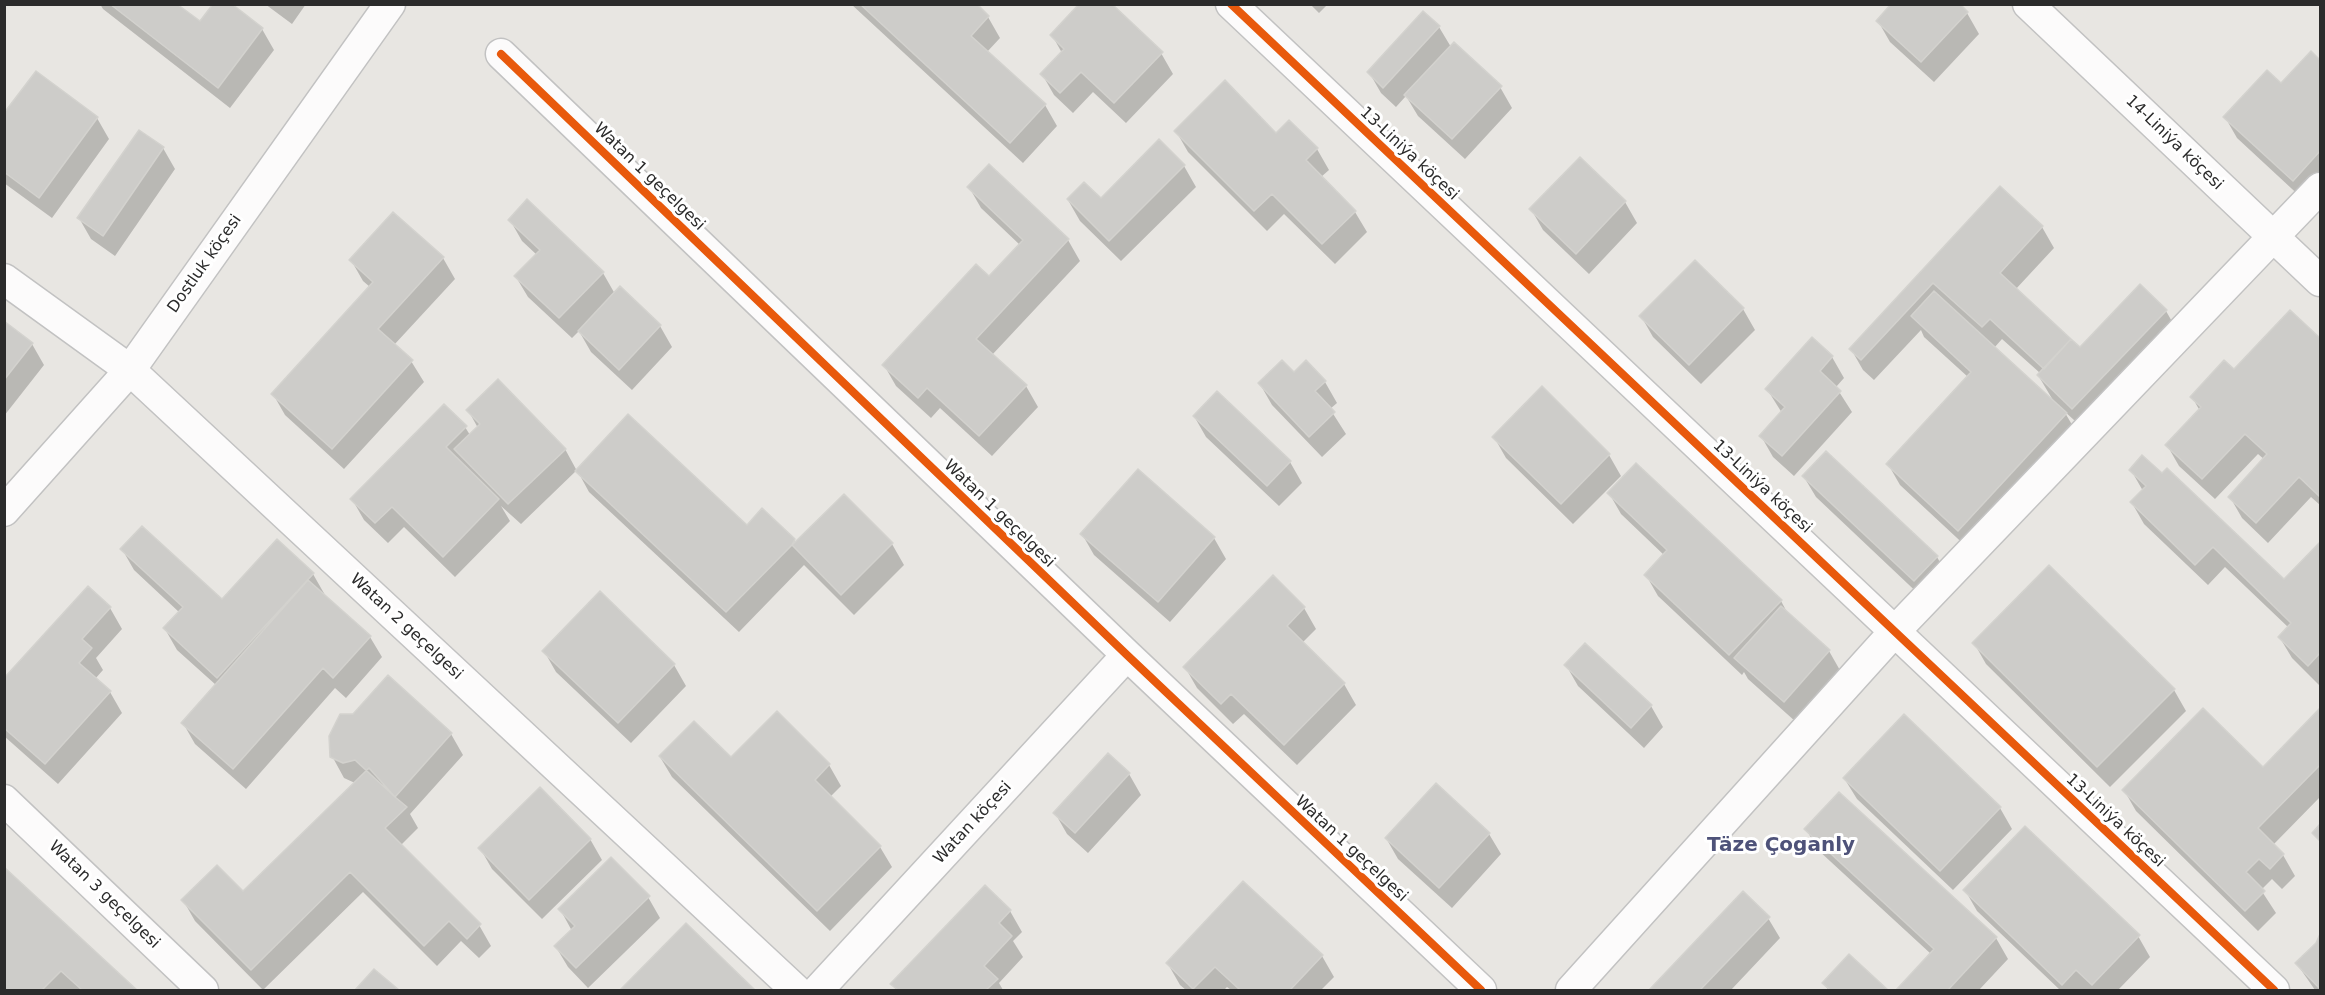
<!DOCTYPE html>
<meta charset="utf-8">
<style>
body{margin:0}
#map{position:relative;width:2325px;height:995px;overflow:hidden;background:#e8e6e2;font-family:"DejaVu Sans",sans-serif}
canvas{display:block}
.frame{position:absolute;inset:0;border:6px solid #2b2b2b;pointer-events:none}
</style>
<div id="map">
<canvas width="2325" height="995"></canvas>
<div class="frame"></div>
</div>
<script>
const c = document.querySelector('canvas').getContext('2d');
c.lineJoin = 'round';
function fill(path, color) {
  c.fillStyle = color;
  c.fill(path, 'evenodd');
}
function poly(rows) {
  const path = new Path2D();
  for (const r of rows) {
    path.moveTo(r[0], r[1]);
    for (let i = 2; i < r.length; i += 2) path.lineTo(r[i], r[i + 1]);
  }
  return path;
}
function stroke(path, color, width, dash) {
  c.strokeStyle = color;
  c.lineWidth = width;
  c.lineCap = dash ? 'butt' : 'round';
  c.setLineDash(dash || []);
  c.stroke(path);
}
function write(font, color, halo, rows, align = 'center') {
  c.font = font + ' "DejaVu Sans",sans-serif';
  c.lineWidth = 6;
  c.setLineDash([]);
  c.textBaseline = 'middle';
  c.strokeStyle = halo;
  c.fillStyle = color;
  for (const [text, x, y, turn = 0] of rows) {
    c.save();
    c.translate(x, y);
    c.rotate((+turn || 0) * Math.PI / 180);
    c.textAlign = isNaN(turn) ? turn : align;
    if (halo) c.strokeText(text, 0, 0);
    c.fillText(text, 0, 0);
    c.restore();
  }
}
const shadow = poly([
 [100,4,179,4,177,6,200,23,229,4,262,29,274,50,230,108,103,9],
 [265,4,306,4,292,24],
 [851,4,974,4,988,17,1000,38,987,52,1045,105,1057,126,1023,163],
 [1310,4,1328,4,1319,13],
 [1424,13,1439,27,1451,47,1500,87,1512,108,1465,159,1418,116,1406,96,1396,107,1381,93,1369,72],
 [1967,13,1979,34,1934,82,1890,42,1878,21],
 [1052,35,1161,53,1173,74,1126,123,1093,92,1073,113,1054,95,1042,74,1062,53],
 [2311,54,2320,62,2320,185,2305,201,2237,138,2225,117,2281,86],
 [36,73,97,118,109,139,52,218,4,183,4,116],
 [1176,131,1276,135,1317,149,1329,170,1321,177,1355,212,1367,232,1335,264,1284,214,1267,231,1188,152],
 [139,132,163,148,175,169,115,256,91,239,79,218],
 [1580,159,1625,202,1637,223,1589,274,1543,230,1531,209],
 [989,166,1068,240,1080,261,992,355,1026,386,1038,407,992,456,940,408,931,418,896,386,884,365,989,278,1020,245,981,208,969,187],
 [1184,166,1196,187,1121,261,1080,221,1068,200,1101,200],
 [2000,189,2042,227,2054,248,2015,290,2080,349,2140,286,2166,311,2178,332,2084,429,2064,411,2078,435,1971,551,1900,485,1888,464,1968,377,1924,337,1921,330,1874,380,1863,370,1851,349],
 [2002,339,2040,373,2038,375,2054,402,1994,348],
 [510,220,603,273,615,294,660,326,672,347,632,390,591,352,579,331,572,338,528,297,516,277,537,255,522,241],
 [443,258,455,279,394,345,411,361,424,382,344,469,285,415,273,394,370,287,363,281,351,260],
 [1743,309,1755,330,1701,384,1653,337,1641,316],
 [2290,312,2320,341,2320,505,2311,497,2268,543,2242,518,2230,497,2265,460,2258,454,2215,499,2179,466,2167,445,2200,411,2192,397,2234,371],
 [4,323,32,344,44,365,4,416],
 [1812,339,1832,357,1844,378,1836,387,1852,412,1794,476,1773,457,1761,436,1782,413,1767,389],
 [1294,374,1325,382,1337,403,1330,409,1346,434,1322,457,1272,405,1260,384],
 [468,410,565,449,577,471,747,527,794,540,796,543,844,496,892,544,904,565,854,615,804,565,739,632,589,492,577,470,521,524,501,506,510,521,455,577,404,527,388,543,364,520,352,499,465,427,470,435,478,428],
 [1194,416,1290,462,1302,483,1279,506,1206,437],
 [1494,437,1609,455,1621,476,1573,524,1506,458],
 [2131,470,2162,476,2284,581,2320,544,2320,686,2292,658,2280,638,2289,628,2225,567,2208,585,2144,524,2132,503,2143,491],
 [1138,471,1214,538,1226,559,1170,622,1094,555,1082,534],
 [1804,477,1937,557,1949,578,1926,601,1816,497],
 [1609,493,1781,601,1788,614,1829,651,1841,672,1796,722,1748,679,1744,672,1742,675,1658,596,1646,575,1665,556,1621,514],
 [277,541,313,574,325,595,370,637,382,657,346,698,335,688,246,789,195,744,183,723,216,685,177,650,165,629,180,613,134,570,122,549,222,601],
 [2049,567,2174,690,2186,711,2110,787,1986,664,1974,643],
 [1273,577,1304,608,1316,629,1302,643,1344,684,1356,705,1297,765,1244,714,1233,724,1197,688,1185,667],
 [88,588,110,608,122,629,96,658,103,670,95,679,110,692,122,713,58,784,4,736,4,680],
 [600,593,674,665,686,686,631,743,556,672,544,651],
 [1585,645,1651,706,1663,727,1644,748,1578,686,1566,665],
 [388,677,451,734,463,755,410,814,418,828,400,846,479,925,491,946,479,958,461,941,437,966,363,892,263,990,195,921,183,900,243,893,355,783,344,778,332,756,353,715],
 [2320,711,2320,797,2273,845,2283,855,2295,876,2282,889,2272,879,2261,890,2276,913,2258,931,2136,811,2124,790,2263,769],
 [777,713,829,765,841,786,830,797,880,847,892,867,830,931,672,777,660,757,731,760],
 [1129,774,1141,795,1088,853,1067,834,1055,813],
 [1844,778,2000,808,2012,829,1953,890,1857,799],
 [1839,794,1996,938,2008,959,1979,990,1898,990,1931,954,1818,850,1806,829],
 [1489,834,1501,854,1452,908,1398,859,1386,838],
 [590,839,602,860,542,919,492,869,480,848],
 [4,869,134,990,4,990],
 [985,887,1010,911,1022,932,1013,941,1023,957,999,983,1003,990,896,990,892,984],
 [1965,890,2138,936,2150,957,2118,990,2060,990,1977,911],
 [1743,893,1768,918,1780,938,1731,990,1651,990],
 [648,897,660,918,588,988,568,967,556,947,572,931,560,909],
 [686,925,753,990,622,990],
 [2320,937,2320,990,2315,990,2297,964,2317,944],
 [1322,956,1334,977,1321,990,1231,990,1227,987,1224,990,1186,990,1180,985,1168,964],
 [1849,956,1886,990,1828,990,1824,983],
 [374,971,397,990,357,990]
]);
const building = poly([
 [110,4,177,4,200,21,213,4,232,4,263,28,218,88,110,4],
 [860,4,977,4,989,16,971,36,1046,104,1010,143,860,4],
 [1079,4,1112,4,1163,52,1114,103,1081,72,1060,93,1040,74,1064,49,1050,35,1079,4],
 [1891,4,1960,4,1968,12,1921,62,1876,21,1891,4],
 [1423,11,1440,26,1383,88,1367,72,1423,11],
 [1454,42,1502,86,1452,139,1404,95,1454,42],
 [2311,51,2320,60,2320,151,2293,181,2223,117,2267,70,2281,83,2311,51],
 [36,71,98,117,39,198,4,172,4,113,36,71],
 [1225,80,1276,133,1289,120,1318,148,1306,160,1356,211,1322,244,1272,194,1254,211,1174,131,1225,80],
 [139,130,164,147,103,236,77,218,139,130],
 [1159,139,1185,165,1109,241,1067,199,1084,182,1101,198,1159,139],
 [1580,157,1626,201,1576,254,1529,209,1580,157],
 [989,164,1069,239,976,339,1027,385,979,436,927,388,918,398,882,365,976,264,989,276,1023,240,967,187,989,164],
 [2000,186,2043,226,2000,273,2071,339,2044,369,1990,319,1982,327,1933,283,1861,360,1849,349,2000,186],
 [527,199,604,272,559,318,514,276,540,250,508,220,527,199],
 [393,212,444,257,378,329,413,360,332,449,271,394,373,282,349,260,393,212],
 [1695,260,1744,308,1689,365,1639,316,1695,260],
 [2140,284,2167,310,2072,409,2037,375,2071,339,2080,347,2140,284],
 [620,286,661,325,619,370,578,331,620,286],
 [1934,291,2067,413,1958,531,1886,464,1971,372,1911,316,1934,291],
 [2290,310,2320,338,2320,497,2299,477,2256,523,2228,497,2267,454,2245,434,2202,479,2165,445,2201,407,2190,397,2224,360,2234,369,2290,310],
 [4,321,33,343,4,380,4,321],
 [1812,337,1833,356,1820,371,1841,391,1782,456,1759,436,1785,407,1765,389,1812,337],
 [1282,360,1294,372,1306,360,1326,381,1315,391,1335,412,1309,437,1258,383,1282,360],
 [498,379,566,449,508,504,454,449,480,424,466,410,498,379],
 [1542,386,1610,454,1561,504,1492,437,1542,386],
 [1217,391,1291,461,1267,486,1193,416,1217,391],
 [444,404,467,426,446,447,499,499,443,557,392,507,375,523,350,499,444,404],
 [628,414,747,525,762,508,795,539,792,545,726,612,575,471,628,414],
 [1826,451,1938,556,1914,581,1802,476,1826,451],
 [2142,455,2162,473,2167,468,2284,579,2320,542,2320,653,2308,666,2278,637,2291,623,2213,547,2195,565,2130,502,2146,486,2129,470,2142,455],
 [1636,463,1782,600,1729,655,1644,575,1667,550,1607,493,1636,463],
 [1138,469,1215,537,1158,602,1080,534,1138,469],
 [844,494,893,543,841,595,792,545,844,494],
 [142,526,222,599,277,539,314,573,217,678,163,628,183,607,120,549,142,526],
 [2049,565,2175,689,2097,767,1972,643,2049,565],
 [1273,575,1305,607,1287,626,1345,683,1284,745,1231,694,1221,704,1183,667,1273,575],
 [308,580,371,636,333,678,323,668,233,769,181,723,308,580],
 [88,586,111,607,82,639,92,648,79,663,111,691,45,764,4,728,4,678,88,586],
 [600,591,675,664,618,723,542,651,600,591],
 [1781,606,1830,650,1784,702,1734,658,1781,606],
 [1585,643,1652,705,1631,728,1564,665,1585,643],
 [388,675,452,733,395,797,355,760,343,763,330,757,329,736,340,714,353,714,388,675],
 [2203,708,2263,767,2320,708,2320,765,2258,828,2284,854,2270,869,2259,859,2246,872,2265,891,2245,911,2122,790,2203,708],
 [777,711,830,764,815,780,881,846,817,911,659,756,694,721,731,757,777,711],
 [1904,714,2001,807,1940,871,1843,778,1904,714],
 [1108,753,1130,773,1075,833,1053,813,1108,753],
 [369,768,395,797,407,807,385,828,481,924,467,939,449,921,424,946,350,872,251,970,181,900,217,865,243,891,369,768],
 [1436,783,1490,833,1439,888,1385,838,1436,783],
 [540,787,591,839,529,900,478,848,540,787],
 [1839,792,1997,937,1948,990,1896,990,1934,949,1804,829,1839,792],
 [2320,824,2320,841,2312,833,2320,824],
 [2025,826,2140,935,2092,985,2076,970,2062,985,1963,890,2025,826],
 [611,857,650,896,576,968,554,946,575,926,558,909,611,857],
 [4,867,137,990,82,990,61,971,42,990,4,990,4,867],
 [1243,881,1323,955,1290,990,1240,990,1215,967,1193,989,1166,963,1243,881],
 [985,885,1011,910,999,923,1012,936,984,966,998,979,986,990,898,990,890,984,985,885],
 [1743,891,1770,917,1700,990,1649,990,1743,891],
 [686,923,755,990,620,990,686,923],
 [2320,934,2320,989,2295,963,2316,943,2320,934],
 [1849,954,1888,990,1830,990,1822,983,1849,954],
 [374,969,399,990,355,990,374,969]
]);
const minor = poly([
 [1231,4,2274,990],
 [2028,4,2320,281],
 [501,54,1127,655,1481,990],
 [4,279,130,370,796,990],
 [4,511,130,370,390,4],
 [4,800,203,990],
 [818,990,1127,655],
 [1571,990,1895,631,2320,188]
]);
const cycleway = poly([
 [1231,4,2274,990],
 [501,54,1127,655,1481,990]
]);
const streetNames = [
 ["14-Liniýa köçesi",2174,143,44],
 ["13-Liniýa köçesi",1409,154,43],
 ["Watan 1 geçelgesi",649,177,44],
 ["Dostluk köçesi",205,264,-55],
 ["13-Liniýa köçesi",1762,487,43],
 ["Watan 1 geçelgesi",999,514,44],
 ["Watan 2 geçelgesi",406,627,43],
 ["13-Liniýa köçesi",2115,821,43],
 ["Watan köçesi",973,823,-47],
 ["Watan 1 geçelgesi",1351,849,43],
 ["Watan 3 geçelgesi",104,895,44]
];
const quarterNames = [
 ["Täze Çoganly",1781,846]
];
fill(shadow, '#0003');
fill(building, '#cdccc9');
stroke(building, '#d3d2ce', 1.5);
stroke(minor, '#c2c2c2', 33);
stroke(minor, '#fcfbfb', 30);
stroke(cycleway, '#e8590c', 8);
write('16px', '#2b2b2b', '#fff', streetNames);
write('bold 20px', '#4e5279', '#fff', quarterNames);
</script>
